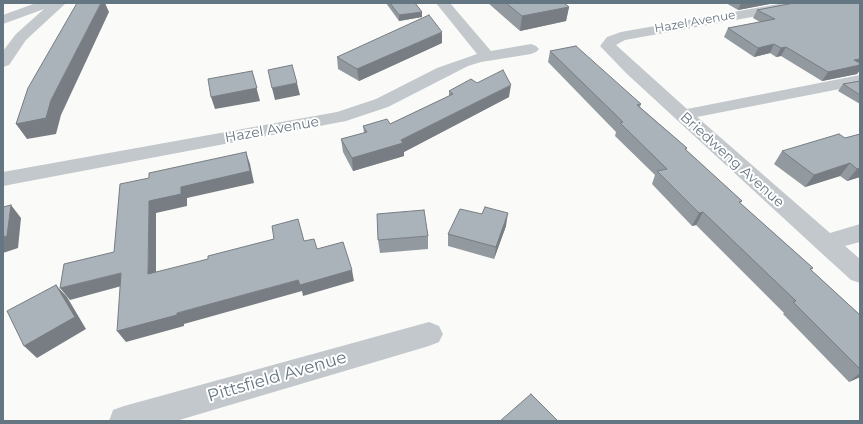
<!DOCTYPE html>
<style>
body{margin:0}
#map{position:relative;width:863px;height:424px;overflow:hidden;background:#fafaf8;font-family:Montserrat,sans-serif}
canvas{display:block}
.frame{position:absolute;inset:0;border:4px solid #657683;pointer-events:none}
</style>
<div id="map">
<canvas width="863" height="424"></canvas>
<div class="frame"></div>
</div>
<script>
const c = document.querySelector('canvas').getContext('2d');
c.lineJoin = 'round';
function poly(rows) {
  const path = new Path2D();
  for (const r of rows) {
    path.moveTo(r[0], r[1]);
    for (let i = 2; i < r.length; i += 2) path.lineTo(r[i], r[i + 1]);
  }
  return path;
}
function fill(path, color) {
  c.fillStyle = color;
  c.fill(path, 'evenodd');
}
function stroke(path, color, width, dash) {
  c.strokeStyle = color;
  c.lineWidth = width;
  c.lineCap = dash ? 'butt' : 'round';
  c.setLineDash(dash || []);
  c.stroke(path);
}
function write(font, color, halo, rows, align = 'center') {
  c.font = font + ' Montserrat,sans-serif';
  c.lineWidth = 4;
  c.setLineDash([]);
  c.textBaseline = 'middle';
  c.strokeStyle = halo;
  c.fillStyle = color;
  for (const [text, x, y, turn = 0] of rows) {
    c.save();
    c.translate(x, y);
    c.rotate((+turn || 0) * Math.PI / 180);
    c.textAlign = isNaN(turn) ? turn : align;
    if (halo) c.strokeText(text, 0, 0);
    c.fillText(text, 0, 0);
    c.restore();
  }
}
const minor = poly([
 [36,3,66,3,26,40,9,65,3,67,3,51,16,34,44,9,3,24,3,15,36,3],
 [436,3,450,3,491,51,531,44,536,46,539,49,536,52,531,54,481,62,468,66,388,107,346,121,3,186,3,172,337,112,376,99,437,68,477,54,436,3],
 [784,3,814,3,812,6,807,7,625,40,616,45,687,109,860,75,860,85,697,117,830,233,860,224,860,242,845,246,860,259,860,283,851,280,817,249,626,73,600,46,607,37,621,32,784,3],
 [429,322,439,326,443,334,439,342,429,346,176,421,109,421,113,410,124,406,429,322]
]);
const wall = poly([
 [386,3,415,3,422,12,422,17,399,21],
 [488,3,564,3,569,7,566,21,520,31],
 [726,3,775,3,738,10],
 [860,3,860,70,857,74,822,81,781,56,776,57,770,53,754,57,724,37,728,28,760,22,753,18,757,10],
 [442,43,359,81,338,69,337,57],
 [550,51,641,104,640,107,687,148,686,150,742,201,740,203,813,268,811,270,860,315,860,377,849,382,783,314,784,313,696,225,692,226,652,184,655,175,615,136,616,132,548,62],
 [860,81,860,104,838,91,843,84],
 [477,83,509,97,404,152,404,156,353,171,343,152,341,139,364,133,363,126,390,124,449,96,449,91],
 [860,134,860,177,847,181,840,176,805,187,774,164,782,151,845,138],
 [506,226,494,259,448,246,448,234],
 [428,236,428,249,380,253,378,240]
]);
const shadedWall = poly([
 [101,3,105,3,109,12,61,115,56,134,27,139,16,124,51,100],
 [741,3,775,3,738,10],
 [569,7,566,21,520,31,522,16],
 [422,12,422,17,399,21,399,15],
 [442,32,442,43,359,81,357,69],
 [774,44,770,53,754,57,758,48],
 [786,47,781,56,776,57,781,48],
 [860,59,860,70,857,74,822,81,828,72,854,60],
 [252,71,260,101,215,109,211,97],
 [297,83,300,95,275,100,272,88],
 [511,85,509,97,404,152,404,156,353,171,352,158,401,140],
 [246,152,250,164,254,183,187,198,187,206,156,213,156,285,148,274,149,201,181,187],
 [850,163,840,176,805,187,814,175],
 [860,168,860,177,847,181,857,169],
 [11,205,21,218,18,248,3,253,3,237],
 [703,212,696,225,692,226,699,213],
 [508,213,506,226,494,259,496,247],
 [352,270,354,281,303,296,302,291,184,324,184,326,126,342,117,331,177,313,298,280],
 [121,273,129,284,70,300,60,288],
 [56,285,67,297,86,329,37,358,24,346],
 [860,373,860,377,849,382]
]);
const building = poly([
 [77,3,101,3,51,100,46,118,16,124,28,88,77,3],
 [390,3,415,3,422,12,399,15,390,3],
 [506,3,564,3,569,7,522,16,506,3],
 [794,3,860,3,860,59,854,60,860,63,860,65,828,72,786,47,781,48,774,44,758,48,728,28,775,19,757,10,794,3],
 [429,15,442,32,357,69,337,57,429,15],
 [576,46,641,104,637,105,687,148,685,149,742,201,739,202,813,268,810,269,860,315,860,369,793,302,796,301,703,212,699,213,657,171,667,169,620,123,623,122,550,51,576,46],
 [292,65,297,83,272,88,268,70,292,65],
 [503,70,511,85,401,140,403,143,352,158,341,139,367,132,363,126,387,119,390,124,453,94,449,91,471,79,477,83,503,70],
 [252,71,257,88,211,97,208,79,252,71],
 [860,81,860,95,843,84,860,81],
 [839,134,845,138,860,134,860,168,857,169,850,163,814,175,782,151,839,134],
 [246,152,250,171,181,187,181,194,149,201,148,274,208,259,208,256,274,239,272,226,298,219,304,241,314,239,317,249,343,242,352,270,300,285,298,280,177,313,177,315,117,331,121,273,60,288,64,264,114,252,120,184,149,178,149,173,246,152],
 [11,205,7,236,3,237,3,207,11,205],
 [485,207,508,213,496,247,448,234,460,209,482,214,485,207],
 [424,210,428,236,378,240,377,214,424,210],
 [56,285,75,317,24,346,7,311,56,285],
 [531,394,558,421,500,421,531,394]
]);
const farStreetnames = [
 ["Hazel Avenue",695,22,-10]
];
const streetNames = [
 ["Hazel Avenue",272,130,-10],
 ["Briedweng Avenue",732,160,42]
];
const nearStreetnames = [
 ["Pittsfield Avenue",277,377,-16]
];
fill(minor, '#c3c8cc');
fill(wall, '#929a9f');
fill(shadedWall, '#777d82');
fill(building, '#aab3b9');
stroke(building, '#777d82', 1);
write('12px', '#657683', '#fff', farStreetnames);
write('14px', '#657683', '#fff', streetNames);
write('17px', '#657683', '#fff', nearStreetnames);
</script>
